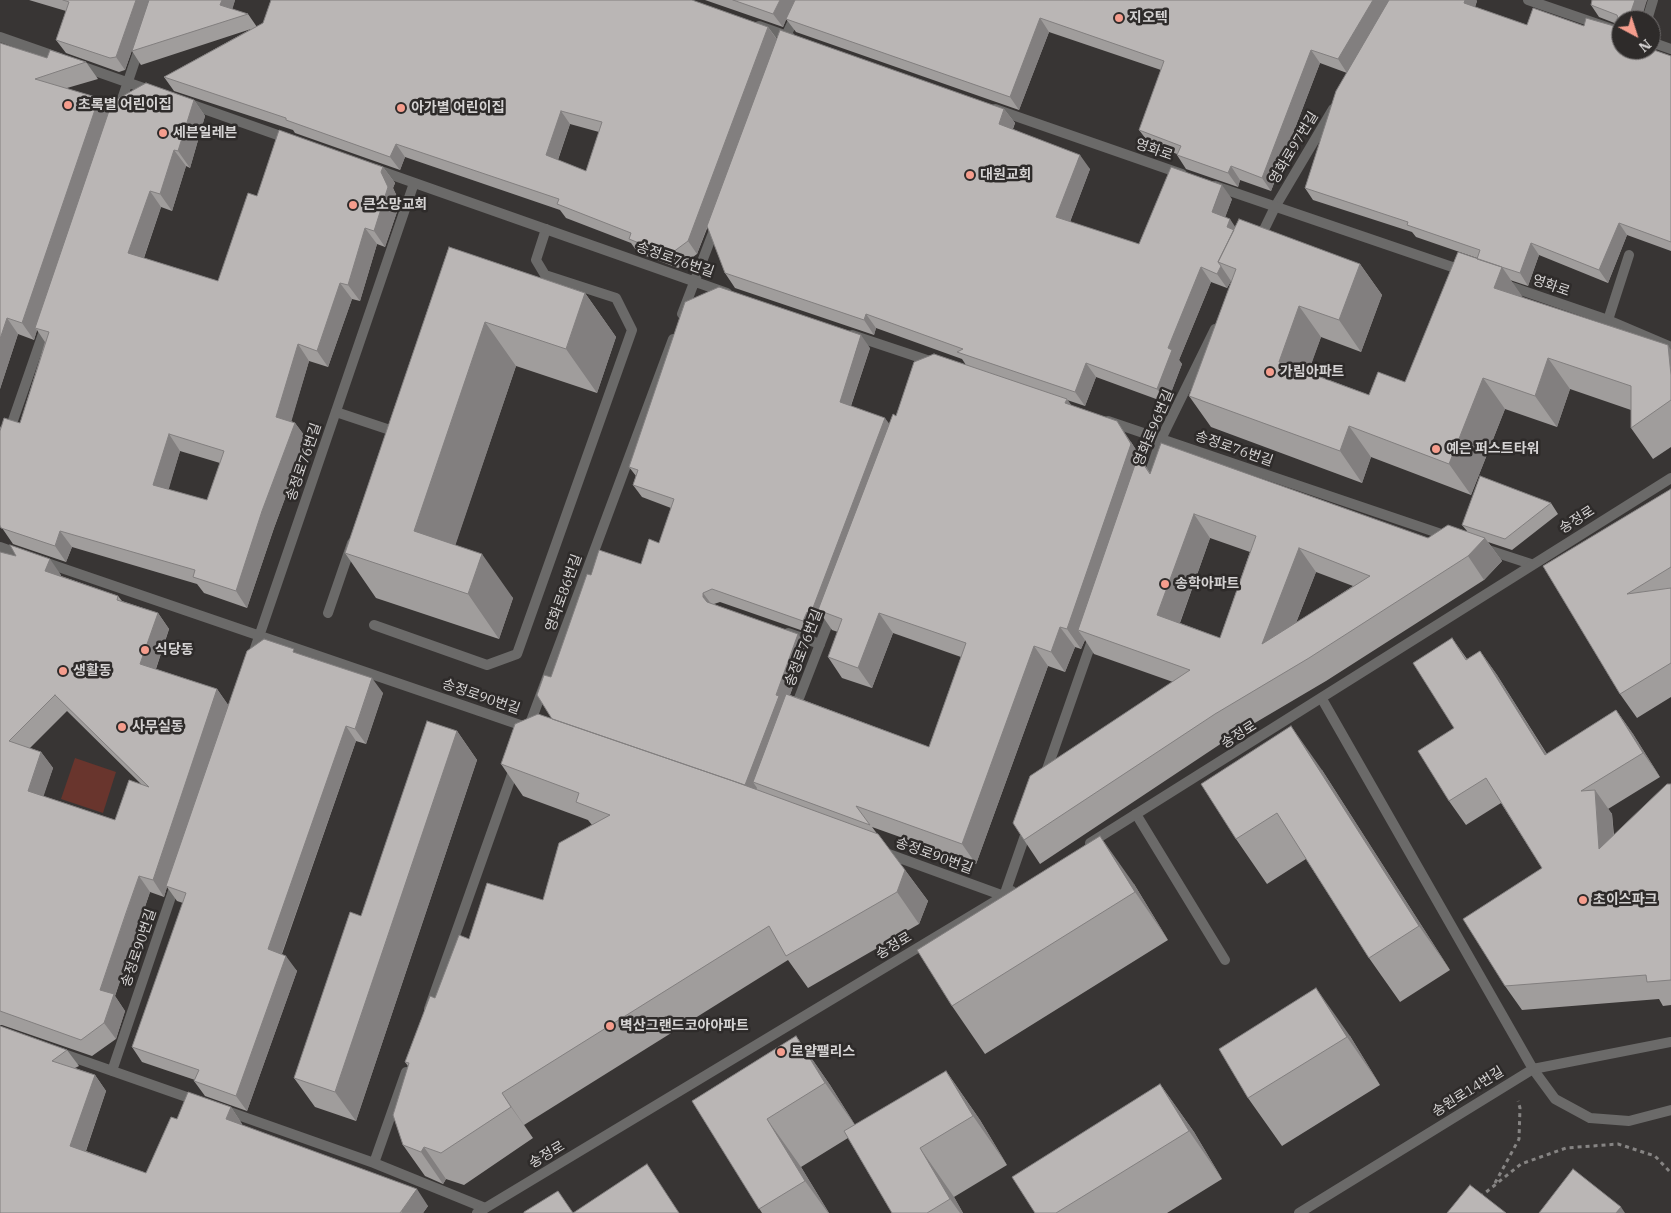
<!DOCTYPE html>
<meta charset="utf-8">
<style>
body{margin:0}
#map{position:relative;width:1671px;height:1213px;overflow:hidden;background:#383534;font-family:"IBM Plex Serif",serif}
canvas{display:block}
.north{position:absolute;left:1611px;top:10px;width:50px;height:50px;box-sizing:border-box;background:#2e2b2a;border:1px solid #716e6e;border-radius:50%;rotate:140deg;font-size:14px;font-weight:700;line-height:20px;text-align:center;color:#d5d3d3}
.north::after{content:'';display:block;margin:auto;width:18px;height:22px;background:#f59d8d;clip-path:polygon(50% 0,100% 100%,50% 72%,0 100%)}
</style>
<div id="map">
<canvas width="1671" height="1213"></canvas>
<div class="north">N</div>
</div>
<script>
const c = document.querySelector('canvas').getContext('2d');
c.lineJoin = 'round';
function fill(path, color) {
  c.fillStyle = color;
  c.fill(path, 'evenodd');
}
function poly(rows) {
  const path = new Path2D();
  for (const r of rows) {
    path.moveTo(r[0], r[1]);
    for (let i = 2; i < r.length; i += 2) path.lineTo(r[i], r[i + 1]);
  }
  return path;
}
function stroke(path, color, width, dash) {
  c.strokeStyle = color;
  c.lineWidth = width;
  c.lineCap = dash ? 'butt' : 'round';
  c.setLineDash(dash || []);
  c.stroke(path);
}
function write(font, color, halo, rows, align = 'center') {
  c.font = font + ' "IBM Plex Serif","Noto Sans KR",serif';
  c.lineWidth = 5;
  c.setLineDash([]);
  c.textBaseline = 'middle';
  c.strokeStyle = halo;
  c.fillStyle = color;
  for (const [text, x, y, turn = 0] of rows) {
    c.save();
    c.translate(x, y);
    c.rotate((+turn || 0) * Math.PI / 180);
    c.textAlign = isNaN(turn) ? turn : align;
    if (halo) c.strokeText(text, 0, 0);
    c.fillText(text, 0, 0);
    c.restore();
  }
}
const green = poly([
 [75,758,116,772,103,813,61,799]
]);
const path = poly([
 [1495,1183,1519,1139,1520,1108,1518,1101],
 [1480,1197,1521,1164,1566,1148,1618,1144,1655,1156,1671,1173]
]);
const service = poly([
 [1647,20,1653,0],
 [1608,320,1629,255],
 [336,412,390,430],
 [328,613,352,543],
 [374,625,487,665,517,654,632,330,616,298,545,275,536,260,546,229],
 [788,633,820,644],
 [1136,814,1225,960],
 [1533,1069,1555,1099,1590,1118,1629,1121,1671,1110]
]);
const minor = poly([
 [1528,0,1621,32],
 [0,37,60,58],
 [783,42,803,0],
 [1651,42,1671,49],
 [78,65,152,91],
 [187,103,289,139],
 [119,108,140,46],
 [375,169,727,293],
 [1259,240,1275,207,1333,109],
 [682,314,716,225],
 [852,335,936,363],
 [1108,421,1450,537],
 [9,432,46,325],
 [1146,484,1161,439,1215,329],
 [0,547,25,556],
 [1482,548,1531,564],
 [44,562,529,728],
 [252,657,414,183],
 [1322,699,1533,1069],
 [794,711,832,613],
 [528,729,673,339],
 [1045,775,1094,635],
 [883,852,1004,896,1028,827],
 [429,1009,515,766],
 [61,1053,198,1101],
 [112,1071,176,882],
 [224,1110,374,1163,485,1208],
 [374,1163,406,1072],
 [1299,1213,1533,1069,1671,1042]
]);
const tertiary = poly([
 [759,26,790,37],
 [995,109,1182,174],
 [1215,186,1464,271],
 [1506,285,1608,320,1671,347],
 [1090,843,1671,478],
 [477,1213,1012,891]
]);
const wall = poly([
 [29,0,235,0,232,9,248,14,257,27,768,27,777,39,1004,109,1015,123,1013,129,1090,169,1070,222,1139,244,1232,199,1225,217,1235,227,1360,264,1382,295,1361,352,1321,337,1308,372,1369,395,1405,382,1477,258,1416,237,1412,232,1313,200,1305,188,1347,73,1320,63,1271,191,1240,180,1238,187,1186,169,1177,155,1177,154,1149,143,1139,130,1161,70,1049,32,1019,110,796,32,786,19,783,27,705,0,1476,0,1477,1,1475,7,1527,25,1584,26,1614,26,1617,24,1599,17,1591,5,1647,0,1621,50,1671,56,1671,251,1627,235,1608,283,1539,255,1528,286,1510,280,1523,298,1671,350,1671,447,1653,459,1631,428,1631,410,1570,389,1557,427,1505,409,1471,495,1371,457,1362,483,1211,427,1189,396,1232,282,1231,281,1227,288,1211,282,1179,360,1182,364,1167,403,1096,377,1085,406,1067,400,1071,405,1131,442,1145,464,1145,465,1150,473,1428,538,1467,531,1462,525,1551,503,1558,514,1512,550,1488,542,1502,561,1484,580,1326,681,1231,737,1040,864,1024,840,1173,682,1094,654,1085,640,1081,649,1075,647,1065,672,1048,666,976,864,872,827,905,870,928,901,919,924,808,988,788,960,524,1125,533,1138,464,1185,446,1179,443,1184,425,1176,403,1145,408,1066,405,1062,435,998,469,939,543,900,592,825,588,820,523,796,501,764,552,719,551,677,591,575,641,564,659,543,671,508,642,497,633,485,636,476,629,467,870,348,851,406,889,424,896,416,966,365,962,359,876,328,874,335,735,288,725,273,708,226,697,254,678,268,638,253,631,243,566,218,560,210,405,157,400,170,295,133,293,130,174,91,164,77,251,29,141,65,132,51,139,30,125,70,119,72,66,53,56,40,66,11],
 [570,124,599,132,586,171,558,160],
 [1210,538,1250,552,1220,638,1180,623],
 [1316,572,1353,586,1296,623],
 [720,602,812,634,815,624,819,626,823,617,832,630,838,632,828,657,842,678,872,688,893,633,961,657,929,747,790,695,807,647,714,604],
 [0,43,47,58,86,62,98,79,67,88,108,112,194,100,205,116,190,168,186,166,172,211,161,207,144,258,218,281,257,196,383,167,395,183,393,188,400,203,385,247,377,244,360,301,352,299,328,367,309,361,291,421,295,423,307,439,274,528,247,608,204,593,197,584,72,547,66,562,13,544,0,525,0,426,1,428,20,423,45,342,37,330,34,340,18,334,0,389],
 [180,451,220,463,207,500,168,490],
 [449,247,585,293,616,337,597,393,516,366,455,545,513,598,499,639,376,598,345,553],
 [1671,489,1671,697,1637,718,1620,694,1543,566],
 [0,552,61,575,61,576,118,596,122,601,158,613,169,629,156,669,217,689,228,705,296,653,383,693,366,744,356,741,282,954,297,971,247,1111,205,1096,194,1081,195,1080,142,1062,132,1047,183,903,177,901,167,887,164,897,150,892,137,930,115,996,125,1011,116,1039,92,1056,2,1025,0,1025],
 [67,711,141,784,115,820,43,796,53,768,41,752,30,748],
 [1452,638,1467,659,1480,651,1497,675,1547,754,1616,710,1633,734,1660,777,1608,809,1612,814,1614,835,1671,784,1671,1005,1663,1006,1659,999,1522,1010,1505,986,1542,868,1501,803,1466,825,1449,801,1454,728],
 [457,731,477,760,356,1121,315,1107,294,1078,361,916],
 [1322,770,1450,970,1400,1002,1369,958,1306,859,1267,884,1236,839],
 [1134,884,1168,940,985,1054,952,1006],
 [0,1026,67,1050,79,1066,75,1068,95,1075,106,1091,86,1151,146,1173,177,1119,231,1107,242,1124,242,1125,428,1206,423,1213,0,1213],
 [796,1036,830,1085,855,1125,946,1071,980,1120,1007,1165,954,1197,963,1213,892,1213,848,1138,801,1167,829,1213,762,1213,692,1101],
 [1350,1036,1380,1085,1282,1146,1248,1098,1219,1049],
 [1160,1084,1194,1132,1222,1179,1167,1213,1035,1213]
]);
const shadedWall = poly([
 [136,0,150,0,125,70,116,57],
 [222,0,235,0,230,18,220,5],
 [780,0,795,0,783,27,773,14],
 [1373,0,1390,0,1347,73,1338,59],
 [1465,0,1476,0,1477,1,1472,15,1464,3],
 [1635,0,1647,0,1641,20,1628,20],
 [1040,18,1049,32,1019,110,1010,97],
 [768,27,777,40,697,254,688,241],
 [1311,50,1320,63,1271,191,1262,178],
 [99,98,110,114,35,328,37,330,34,340,22,323],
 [194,100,205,116,190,168,178,151],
 [1004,109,1015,123,1009,138,999,124],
 [561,111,570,124,555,168,546,155],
 [396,144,405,157,400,170,390,157],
 [174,150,186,166,172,211,160,194],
 [1080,155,1090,169,1066,232,1056,217],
 [1231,166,1240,180,1238,187,1228,173],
 [383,167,395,183,393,188,400,203,385,247,374,231,381,172],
 [1222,185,1232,199,1222,226,1212,212],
 [150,191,161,207,140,269,128,253],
 [1230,219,1240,234,1227,227],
 [1619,223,1627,235,1608,283,1599,270],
 [365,228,377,244,360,301,348,285],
 [1531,243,1539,255,1528,286,1520,273],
 [1360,264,1382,295,1361,352,1339,320],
 [1221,266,1231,281,1227,288,1217,274],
 [1201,267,1211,282,1179,360,1182,364,1167,403,1157,389,1168,348],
 [1502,267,1524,299,1494,288],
 [340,283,352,299,328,367,317,351],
 [585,293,616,337,597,393,566,349],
 [1299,306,1321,337,1301,393,1279,362],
 [866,314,876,328,874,335,864,320],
 [7,318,18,334,0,389,0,339],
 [485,322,516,366,445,576,414,531],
 [861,335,870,348,848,414,840,402],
 [298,344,309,361,288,433,276,417],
 [1668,345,1671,350,1671,375],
 [1548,358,1570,389,1557,427,1535,396],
 [1086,363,1096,377,1085,406,1075,392],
 [1483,378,1505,409,1471,495,1449,464],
 [1067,399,1081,419,1065,403],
 [885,418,894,430,818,610,823,617,819,626,811,613],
 [1117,421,1131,442,1145,464,1145,465,1154,479,1078,630,1085,640,1081,649,1067,629],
 [295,423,307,439,274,528,247,608,236,591,262,511],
 [1349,426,1371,457,1362,483,1340,451],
 [169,434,180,451,165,502,153,485],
 [1194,514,1210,538,1174,639,1157,615],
 [60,531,72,547,66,562,55,546],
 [1485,538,1502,561,1484,580,1468,556],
 [1299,548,1316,572,1278,668,1262,644],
 [482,554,513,598,499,639,468,594],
 [50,559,61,575,57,587,45,571],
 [703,593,712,605,711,610,703,597],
 [807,612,815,624,812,634,803,621],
 [158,613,169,629,152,680,140,664],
 [879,613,893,633,872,688,858,668],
 [1060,627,1075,647,1065,672,1051,652],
 [798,634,807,647,786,706,753,782,757,788,754,797,745,785,776,695],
 [1034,646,1048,666,976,864,962,844],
 [1480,651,1497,675,1562,779,1545,755],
 [372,678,383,693,366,744,355,729],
 [217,689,229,706,166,886,167,887,164,897,153,880],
 [1616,710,1633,734,1660,777,1643,753],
 [346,726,356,741,278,964,268,949],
 [1291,726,1322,770,1450,970,1419,926],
 [457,731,477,760,356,1121,335,1092],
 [41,752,53,768,40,807,28,791],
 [1595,790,1612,814,1616,873,1599,849],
 [1100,836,1134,884,1168,940,1135,892],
 [905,870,928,901,919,924,897,892],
 [139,876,150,892,115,996,125,1011,116,1039,104,1023,100,990],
 [286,956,297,971,247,1111,236,1096],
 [1316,988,1350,1036,1380,1085,1347,1037],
 [796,1036,830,1085,859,1131,825,1083],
 [946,1071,980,1120,1007,1165,973,1116],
 [95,1075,106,1091,82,1162,70,1146],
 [1160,1084,1194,1132,1222,1179,1189,1131],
 [502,1093,524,1125,533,1138,511,1107],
 [231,1107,242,1124,238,1136,226,1119],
 [767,1119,801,1167,829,1213,828,1213,805,1181],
 [424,1147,446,1179,443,1184,421,1152],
 [920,1148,954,1197,963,1213,960,1213,950,1199],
 [417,1189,428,1206,423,1213,402,1213,401,1212],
 [1621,1207,1625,1213,1616,1213]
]);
const building = poly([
 [63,0,136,0,116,57,110,58,56,40,69,2,63,0],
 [149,0,222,0,220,5,248,14,132,51,149,0],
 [271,0,692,0,768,27,688,241,669,255,629,239,631,233,557,204,559,199,396,144,390,157,286,120,286,118,164,77,263,23,271,0],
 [561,111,602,122,586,171,546,155,561,111],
 [733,0,780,0,773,14,733,0],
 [795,0,1373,0,1338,59,1311,50,1262,178,1231,166,1228,173,1177,155,1181,146,1139,130,1164,61,1040,18,1010,97,786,19,795,0],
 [1389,0,1465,0,1464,3,1527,25,1533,8,1584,26,1586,18,1614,26,1619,21,1617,15,1591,5,1592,0,1635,0,1628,20,1621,20,1621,50,1651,50,1651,49,1671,56,1671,242,1619,223,1599,270,1531,243,1520,273,1477,259,1480,250,1407,225,1408,222,1305,188,1336,91,1389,0],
 [780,30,1004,109,999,124,1080,155,1056,217,1139,244,1171,167,1222,185,1212,212,1230,219,1227,227,1234,230,1218,262,1221,266,1217,274,1201,267,1168,348,1172,350,1157,389,1086,363,1075,392,957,352,963,349,866,314,864,320,725,273,707,226,780,30],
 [0,43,47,58,50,50,86,62,35,79,99,98,22,323,7,318,0,339,0,43],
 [146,83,194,100,178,151,174,150,160,194,150,191,128,253,218,281,248,193,257,196,279,130,383,167,381,172,388,187,374,231,365,228,348,285,340,283,317,351,298,344,276,417,295,423,262,511,236,591,193,577,195,570,60,531,55,546,1,528,0,525,0,431,4,418,20,423,49,332,35,328,112,102,146,83],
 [169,434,224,451,207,500,153,485,169,434],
 [1239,219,1360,264,1339,320,1299,306,1279,362,1369,395,1378,372,1405,382,1458,252,1502,267,1494,288,1668,345,1671,375,1671,400,1631,428,1631,386,1548,358,1535,396,1483,378,1449,464,1349,426,1340,451,1189,396,1236,269,1218,262,1239,219],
 [449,247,585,293,566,349,485,322,414,531,482,554,468,594,345,553,449,247],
 [719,287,861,335,840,402,885,418,811,613,807,612,803,621,712,589,703,593,703,597,707,602,798,634,776,695,779,696,745,785,552,719,537,695,544,675,551,677,587,574,591,575,599,550,641,564,649,539,659,543,674,499,633,485,638,470,629,467,685,302,719,287],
 [934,354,1067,399,1065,403,1117,421,1131,444,1067,629,1060,627,1051,652,1034,646,962,844,856,806,870,825,753,782,786,694,929,747,966,643,879,613,858,668,828,657,842,619,818,610,893,414,896,416,914,362,934,354],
 [1161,443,1428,538,1448,525,1485,538,1468,556,1309,658,1215,714,1024,840,1013,823,1030,776,1190,670,1078,630,1138,456,1150,474,1161,443],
 [1194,514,1256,536,1220,638,1157,615,1194,514],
 [1299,548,1370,576,1262,644,1299,548],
 [1480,476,1551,503,1505,539,1462,525,1480,476],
 [1671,489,1671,567,1627,594,1671,588,1671,663,1620,694,1543,566,1671,489],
 [10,545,50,559,45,571,118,596,117,600,158,613,140,664,217,689,153,880,139,876,126,913,100,990,114,994,104,1023,81,1040,0,1011,0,552,16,556,10,545],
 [55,695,149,787,129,780,115,820,28,791,41,752,9,741,55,695],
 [1452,638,1466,660,1480,651,1545,755,1616,710,1643,753,1581,791,1595,790,1599,849,1667,784,1671,784,1671,980,1647,982,1646,975,1505,986,1463,919,1542,868,1486,778,1449,801,1418,751,1454,728,1413,663,1452,638],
 [264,639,294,649,293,652,372,678,355,729,346,726,268,949,286,956,236,1096,194,1081,199,1070,132,1047,186,893,166,886,247,651,264,639],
 [538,714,733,781,878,834,905,870,897,892,786,956,769,926,502,1093,511,1107,441,1153,424,1147,421,1152,403,1145,393,1115,409,1063,405,1062,430,996,435,998,459,935,469,939,487,883,543,900,559,843,610,815,576,802,579,793,501,764,515,724,538,714],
 [427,721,457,731,335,1092,294,1078,350,912,361,916,427,721],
 [1291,726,1419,926,1369,958,1277,813,1236,839,1201,784,1291,726],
 [1100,836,1135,892,952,1006,917,950,1100,836],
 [1316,988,1347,1037,1248,1098,1219,1049,1316,988],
 [0,1026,67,1050,52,1061,95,1075,70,1146,146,1173,171,1117,177,1119,188,1092,231,1107,226,1119,417,1189,400,1213,0,1213,0,1026],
 [796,1036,825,1083,767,1119,805,1181,759,1209,692,1101,796,1036],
 [946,1071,973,1116,920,1148,950,1199,927,1213,892,1213,844,1131,946,1071],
 [1160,1084,1189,1131,1056,1213,1035,1213,1012,1177,1160,1084],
 [647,1164,679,1213,524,1213,524,1212,558,1191,573,1213,647,1164],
 [1573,1169,1621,1207,1616,1213,1539,1213,1573,1169],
 [1470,1185,1506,1213,1447,1213,1470,1185]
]);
const markers = [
 [1119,18,5,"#f59d8d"],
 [68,105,5,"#f59d8d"],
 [401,108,5,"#f59d8d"],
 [163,133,5,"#f59d8d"],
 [970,175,5,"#f59d8d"],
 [353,205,5,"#f59d8d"],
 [1270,372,5,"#f59d8d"],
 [1436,449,5,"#f59d8d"],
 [1165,584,5,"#f59d8d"],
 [145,650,5,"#f59d8d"],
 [63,671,5,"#f59d8d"],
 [122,727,5,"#f59d8d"],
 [1583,900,5,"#f59d8d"],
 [610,1026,5,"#f59d8d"],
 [781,1052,5,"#f59d8d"]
];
const poiNames = [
 ["지오텍",1129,18],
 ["초록별 어린이집",78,105],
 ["아가별 어린이집",411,108],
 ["세븐일레븐",173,133],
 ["대원교회",980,175],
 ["큰소망교회",363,205],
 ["가림아파트",1280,372],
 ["예은 퍼스트타워",1446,449],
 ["송학아파트",1175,584],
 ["식당동",155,650],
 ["생활동",73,671],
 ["사무실동",132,727],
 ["초이스파크",1593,900],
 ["벽산그랜드코아아파트",620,1026],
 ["로얄팰리스",791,1052]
];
const streetNames = [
 ["영화로97번길",1294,148,-59],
 ["영화로",1154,150,19],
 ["송정로76번길",675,260,19],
 ["영화로",1551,286,19],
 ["영화로96번길",1154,428,-67],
 ["송정로76번길",1234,449,19],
 ["송정로76번길",304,462,-71],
 ["송정로",1577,520,-32],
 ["영화로86번길",564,593,-70],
 ["송정로76번길",804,648,-69],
 ["송정로90번길",481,697,19],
 ["송정로",1239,735,-32],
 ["송정로90번길",934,856,20],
 ["송정로",894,946,-31],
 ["송정로90번길",139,948,-71],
 ["송원로14번길",1468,1092,-32],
 ["송정로",547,1155,-31]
];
fill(green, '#69352d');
stroke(path, '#868483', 3, [4, 4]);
stroke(service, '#6b6a69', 10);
stroke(minor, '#6b6a69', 10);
stroke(tertiary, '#6b6a69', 10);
fill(wall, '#a09d9c');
fill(shadedWall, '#827f7f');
fill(building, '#bab6b5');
stroke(building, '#827f7f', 1);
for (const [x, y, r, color] of markers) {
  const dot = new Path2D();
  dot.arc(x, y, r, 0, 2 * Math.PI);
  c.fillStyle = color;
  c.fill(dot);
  stroke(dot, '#2e2b2a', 2);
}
write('bold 14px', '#d5d3d3', '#2e2b2a', poiNames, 'left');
write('14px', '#d5d3d3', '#2e2b2a', streetNames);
</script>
